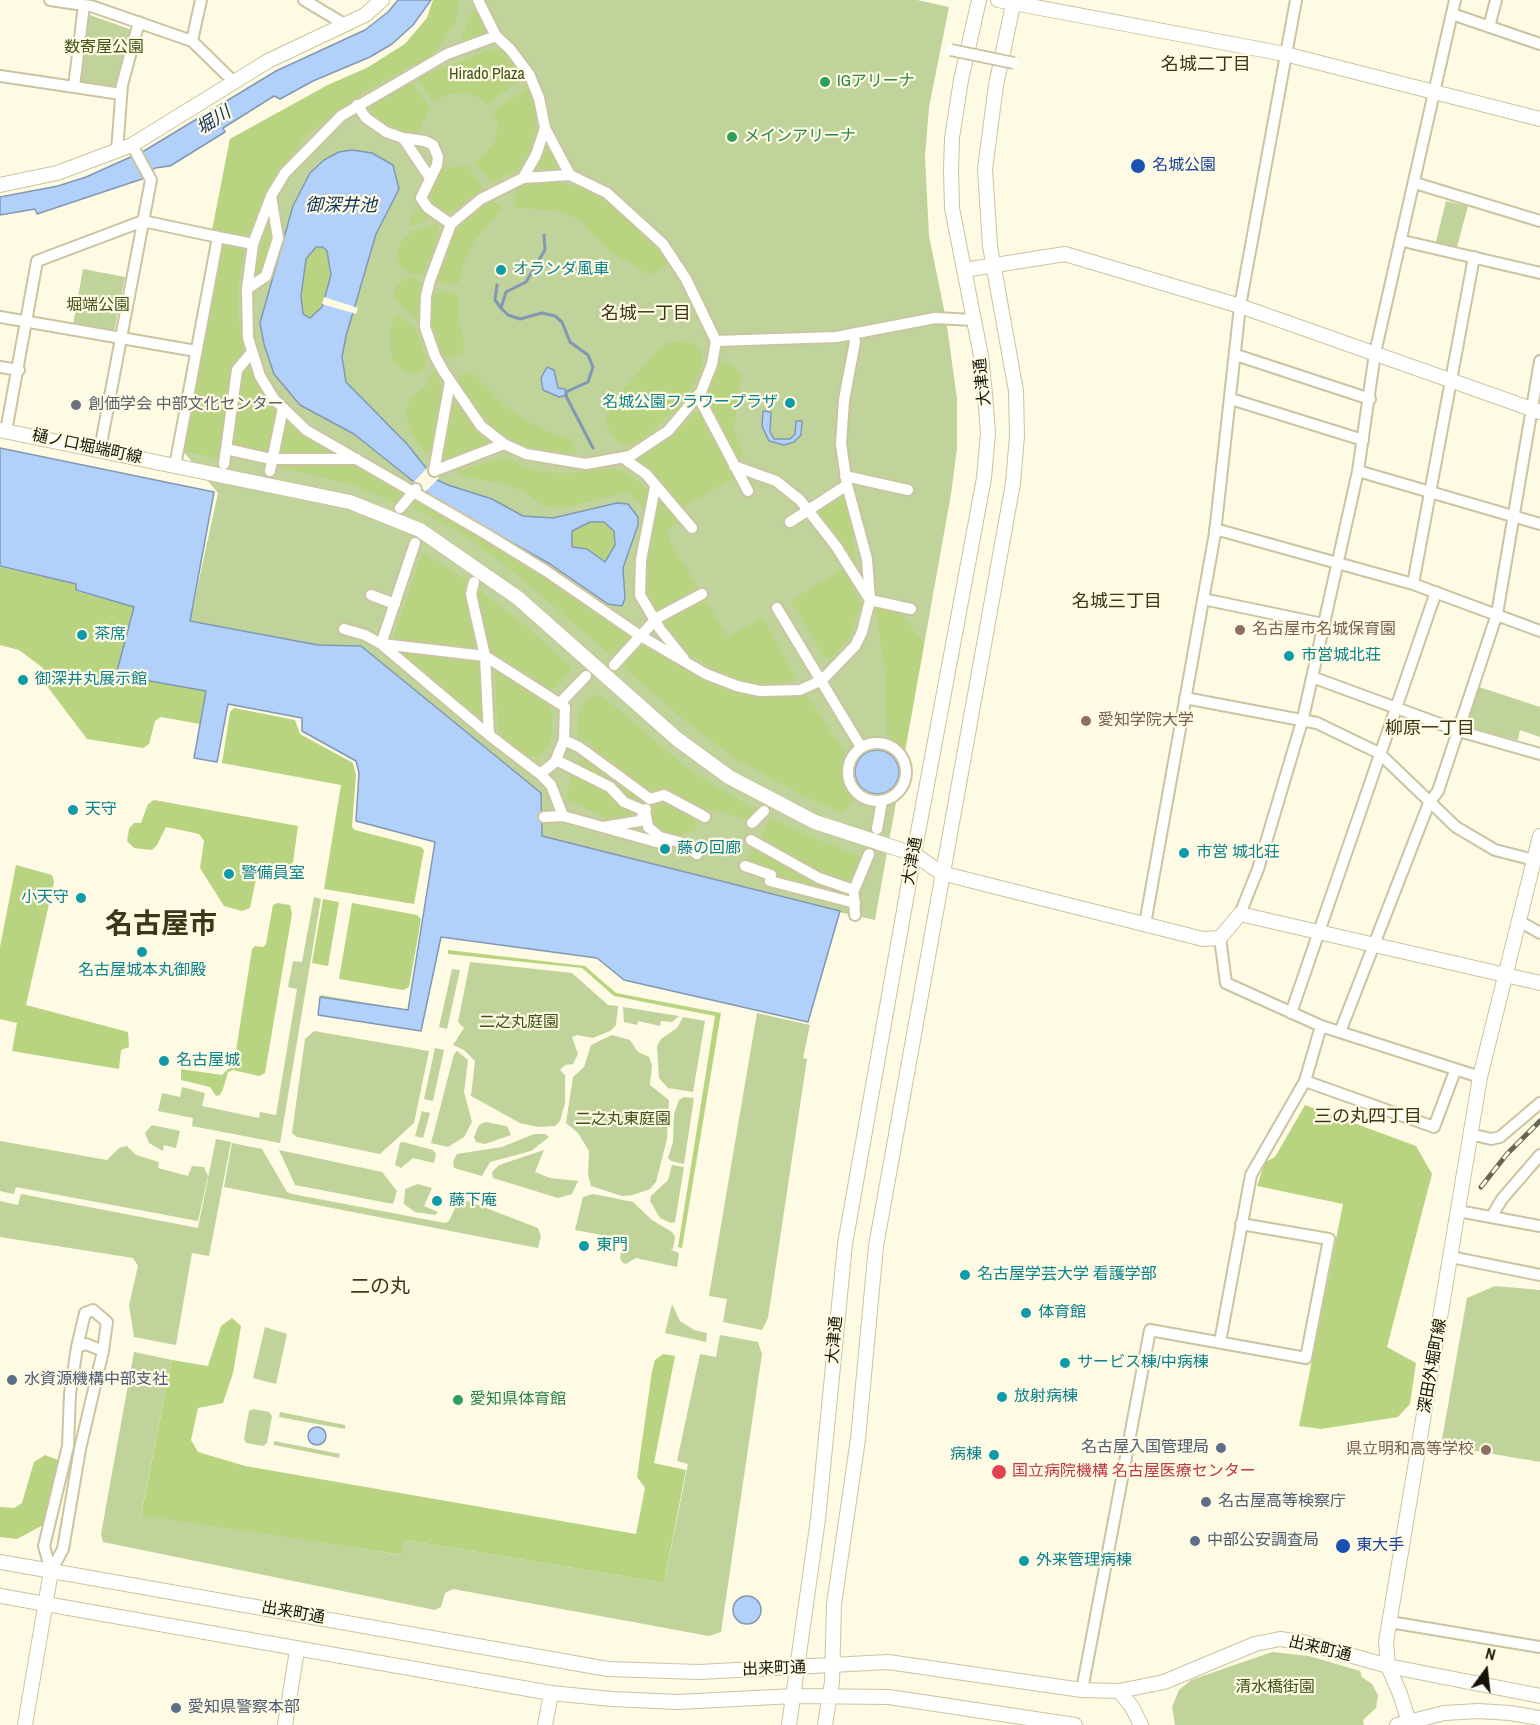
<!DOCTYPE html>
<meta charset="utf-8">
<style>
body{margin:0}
#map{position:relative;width:1540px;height:1725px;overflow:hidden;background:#fefae3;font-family:"Archivo Narrow",sans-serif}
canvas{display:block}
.north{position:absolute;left:1456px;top:1641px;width:60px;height:60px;-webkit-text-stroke:4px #fefae3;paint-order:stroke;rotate:15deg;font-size:16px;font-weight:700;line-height:24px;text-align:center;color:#151306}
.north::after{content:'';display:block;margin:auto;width:21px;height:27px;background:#151306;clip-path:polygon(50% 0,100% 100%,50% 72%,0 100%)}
</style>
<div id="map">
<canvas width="1540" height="1725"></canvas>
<div class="north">N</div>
</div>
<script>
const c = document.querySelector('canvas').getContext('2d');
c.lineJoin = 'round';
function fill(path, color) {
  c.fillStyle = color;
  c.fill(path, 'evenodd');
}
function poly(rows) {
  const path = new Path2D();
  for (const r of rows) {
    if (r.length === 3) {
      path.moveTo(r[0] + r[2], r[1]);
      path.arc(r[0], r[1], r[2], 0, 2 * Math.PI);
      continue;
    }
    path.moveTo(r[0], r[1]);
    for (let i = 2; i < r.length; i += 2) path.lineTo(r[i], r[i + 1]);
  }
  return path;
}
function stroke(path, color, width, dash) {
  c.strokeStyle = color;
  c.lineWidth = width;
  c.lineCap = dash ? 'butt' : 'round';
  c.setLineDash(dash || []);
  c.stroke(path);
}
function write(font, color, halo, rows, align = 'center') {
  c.font = font + ' "Archivo Narrow","Noto Sans JP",sans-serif';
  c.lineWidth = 4.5;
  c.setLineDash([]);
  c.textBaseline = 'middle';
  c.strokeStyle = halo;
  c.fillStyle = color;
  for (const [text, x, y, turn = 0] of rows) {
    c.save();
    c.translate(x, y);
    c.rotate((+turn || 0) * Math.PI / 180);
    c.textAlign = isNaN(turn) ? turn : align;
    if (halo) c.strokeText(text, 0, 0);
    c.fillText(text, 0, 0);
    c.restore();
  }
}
const green = poly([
 [433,0,917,0,949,7,929,107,925,157,929,236,946,319,957,399,957,448,951,494,875,920,839,912,808,1022,624,980,597,958,441,937,421,1031,318,1015,321,995,408,1010,422,921,713,879,542,836,361,646,318,645,190,621,218,493,183,451,222,233,212,231,230,139,328,85,367,68,405,44,427,18],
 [90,15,132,30,115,88,80,83,86,18],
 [1446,201,1468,206,1456,251,1435,246],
 [83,269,125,277,115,329,111,331,73,324],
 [1479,687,1540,707,1540,737,1520,730,1518,740,1466,728],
 [314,897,321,899,280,1143,192,1126,193,1118,158,1111,162,1093,180,1097,182,1087,205,1093,202,1106,259,1118,260,1112,276,1115,297,989,288,987,293,961,302,962],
 [470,962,572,973,608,1005,618,1006,616,1025,610,1031,593,1038,577,1035,572,1037,578,1054,573,1064,565,1065,560,1070,565,1075,565,1103,560,1121,555,1126,538,1127,520,1123,471,1096,475,1061,464,1050,453,1045,464,1028,458,1022],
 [452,969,460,970,447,1029,439,1027],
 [623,1007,679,1016,672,1022,661,1021,660,1026,638,1021,637,1025,624,1022],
 [757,1013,810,1025,803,1058,807,1059,768,1318,762,1330,723,1322,727,1299,709,1296],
 [683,1017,705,1021,693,1092,668,1088,659,1078,657,1046,661,1039,677,1028],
 [314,1031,429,1051,414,1123,380,1154,297,1137,292,1133,305,1039],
 [612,1035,630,1040,638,1052,649,1057,652,1065,650,1085,669,1100,667,1139,656,1182,650,1189,633,1195,622,1196,591,1186,588,1175,589,1151,578,1133,566,1123,573,1077,584,1067,591,1045],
 [435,1048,444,1050,433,1101,424,1099],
 [457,1051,468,1060,464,1092,472,1122,464,1137,448,1147,431,1143,454,1054],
 [684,1097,694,1098,684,1164,671,1161,668,1158,673,1142,674,1114,679,1100],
 [422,1111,430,1113,423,1138,415,1136],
 [485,1122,507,1126,511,1135,485,1144,476,1142,474,1137,479,1125],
 [152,1125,180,1131,176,1148,164,1145,163,1151,149,1143,145,1133],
 [534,1134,545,1134,549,1137,531,1151,490,1162,482,1176,454,1168,453,1162,457,1154,502,1147],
 [216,1139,231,1142,209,1256,192,1253,176,1345,134,1337,129,1305,138,1266,133,1258,0,1237,0,1201,18,1205,21,1194,198,1228],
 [0,1141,107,1160,119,1148,127,1146,136,1155,159,1162,158,1168,188,1176,192,1166,204,1167,208,1176,198,1221,16,1187,14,1194,0,1191],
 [403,1142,433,1150,436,1154,434,1163,413,1158,401,1168,395,1165,400,1143],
 [232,1143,262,1149,287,1192,292,1194,445,1223,449,1221,460,1198,538,1228,541,1236,538,1248,224,1187],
 [279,1150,382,1172,397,1191,393,1204,295,1185],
 [544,1150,535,1172,550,1178,578,1181,572,1194,558,1198,493,1178,492,1172,499,1165],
 [672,1165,684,1167,675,1222,671,1223,660,1218,650,1201,651,1196,668,1180],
 [418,1184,432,1188,424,1206,438,1212,435,1215,415,1212,404,1204,405,1189],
 [593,1194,633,1202,652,1220,672,1232,675,1237,673,1249,670,1249,679,1253,677,1267,636,1258,626,1264,623,1263,620,1258,623,1239,575,1230,583,1197],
 [1495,1286,1540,1290,1540,1462,1441,1445,1467,1298],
 [672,1304,680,1321,694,1330,707,1333,706,1342,665,1333],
 [265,1327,287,1334,276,1384,253,1378],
 [720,1335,758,1342,762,1354,721,1632,709,1636,453,1589,445,1593,441,1607,435,1610,103,1542,101,1534,134,1352,172,1360,141,1514,401,1555,404,1540,664,1583,688,1464,677,1461,700,1354,716,1357],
 [253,1409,269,1412,272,1416,267,1443,263,1446,246,1443,244,1439,249,1411],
 [280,1412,345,1425,345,1429,279,1417],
 [274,1441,340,1454,339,1458,274,1445],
 [1272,1652,1309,1656,1360,1671,1362,1677,1372,1684,1378,1695,1376,1708,1363,1720,1364,1725,1175,1725,1172,1707,1179,1690,1191,1680]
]);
const forest = poly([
 [433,0,459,0,456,21,438,49,427,59,407,68,358,96,307,135,272,180,249,236,212,231,230,139,328,85,367,68,405,44,427,18],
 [472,10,476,10,489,33,460,45],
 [491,49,507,51,526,76,486,105,479,97,464,92,446,95,434,103,417,78],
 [411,81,430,108,417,134,393,132,369,115,369,107],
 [530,86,536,108,536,126,531,151,516,171,491,183,475,162,484,156,496,139,498,122,492,112],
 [547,143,560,168,560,170,535,169],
 [468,166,483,188,450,213,437,210,428,195,441,168],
 [549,182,581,187,613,204,645,233,669,263,650,275,610,252,579,219,558,211,520,208,513,205,518,189,530,184],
 [491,201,501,206,501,210,476,239,465,259,459,282,454,285,435,282,453,235,479,207],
 [420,206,430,219,410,227,409,221],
 [271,215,275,233,262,274,257,276,255,273,257,261],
 [437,223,439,235,423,274,412,274,402,269,396,257,401,243,411,232],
 [224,242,245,249,239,280,238,314,244,354,221,459,183,451,220,246],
 [316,247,323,247,327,251,331,276,322,307,310,318,303,314,301,296,306,258],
 [407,277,415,278,424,286,418,323,394,297,395,288],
 [447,291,458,295,459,322,464,344,463,351,452,358,443,356,431,326,432,293],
 [398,315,414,327,426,357,425,367,417,373,405,372,392,360,390,331,395,316],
 [681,341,695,344,703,356,700,373,693,386,680,405,645,438,633,444,623,444,616,440,606,424,608,407,660,348,667,343],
 [724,360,741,373,734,430,744,454,737,460,714,416,709,400,715,367],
 [247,361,256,382,276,410,267,452,230,445,240,373],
 [434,368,443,390,433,451,430,453,423,451,409,429,406,412,411,398,424,388],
 [467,372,473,373,507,408,522,418,549,432,570,438,576,446,575,455,544,453,510,441,490,425,464,390,458,377],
 [449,404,458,406,478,431,493,444,441,462],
 [695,413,703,415,734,478,680,508,635,460,674,435],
 [286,419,300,433,336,455,403,490,403,495,395,503,357,486,279,467],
 [502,458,543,472,569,473,614,468,623,471,636,479,649,492,646,513,639,502,626,493,561,508,541,505,525,492,507,484,466,477,456,471],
 [843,496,850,516,857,571,817,510],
 [657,497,680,519,667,531,670,542,699,588,658,612,655,611,641,588],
 [418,500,554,581,627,633,629,638,616,655,612,656,506,566,462,534,412,507],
 [590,522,604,522,614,531,615,545,605,562,587,549,572,547,572,531],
 [423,552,467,581,466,596,476,640,474,649,393,638],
 [0,567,77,584,76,591,134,607,206,691,200,724,161,717,155,721,149,744,143,748,87,739,47,686,43,668,19,650,0,645],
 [843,569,861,604,849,639,830,659,824,656,791,601],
 [477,588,528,628,572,668,556,688,546,689,538,685,493,653,486,641,476,595],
 [704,598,728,637,762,617,798,680,769,685,742,681,720,673,686,652,669,635,663,621],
 [875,605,898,609,924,644,905,749,887,736,885,671],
 [643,645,725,690,751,696,786,698,801,695,809,698,845,753,840,774,843,784,855,799,843,813,801,795,731,756,689,724,622,666,638,646],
 [409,652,478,661,483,665,484,720,476,720,400,653],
 [497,667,541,694,548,703,552,712,552,733,549,744,540,757,522,756,502,742,498,734,495,673],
 [600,694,686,767,757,811,748,819,649,795,591,752,592,742,577,738,579,713,588,698],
 [234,708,295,720,300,734,353,763,356,775,352,827,355,830,421,847,424,850,414,904,324,889,341,785,222,763,230,712],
 [588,757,640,796,638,808,629,816,607,819,566,799,576,761],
 [664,798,697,818,695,830,683,835,672,835,659,829,650,813,650,805],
 [154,800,298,826,293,862,290,866,265,864,258,869,250,908,242,911,224,906,200,868,204,841,199,834,166,827,157,845,152,850,134,848,127,841,129,829,134,823,141,823,148,804],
 [771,818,816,839,861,856,849,882,845,884,822,876,759,841],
 [755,846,835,888,841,897,776,880,775,872,745,862],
 [16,865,52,875,54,882,26,1005,128,1032,129,1047,121,1050,119,1069,12,1051,17,1023,0,1019,0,947],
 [323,899,339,902,328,966,312,963],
 [277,903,290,905,292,914,265,1073,259,1076,233,1070,228,1072,223,1089,220,1095,216,1096,210,1087,181,1080,181,1069,222,1075,234,1063,252,949,255,946,263,947,266,944,273,905],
 [352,903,417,915,421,919,409,987,403,990,339,979],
 [448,950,585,966,616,993,721,1013,682,1248,678,1247,715,1016,614,996,582,968,448,954],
 [1305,1105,1416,1146,1432,1174,1387,1347,1416,1363,1410,1404,1398,1417,1321,1429,1299,1426,1343,1204,1257,1186,1265,1162,1275,1157],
 [232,1318,241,1326,233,1373,223,1403,198,1408,191,1440,198,1452,245,1466,636,1534,645,1488,637,1477,652,1371,655,1360,663,1354,675,1356,654,1463,686,1470,664,1583,404,1540,402,1555,141,1515,172,1360,208,1366,221,1326],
 [45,1455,58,1460,45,1524,17,1539,0,1537,0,1507,14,1508,22,1503,34,1462]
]);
const water = poly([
 [398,0,431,0,413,25,392,44,370,57,313,81,280,99,274,96,223,128,225,132,170,166,155,168,142,179,37,214,35,209,0,215,0,197,58,186,86,177,144,151,276,71,365,30,388,12,398,0],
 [352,150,372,153,393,165,399,189,376,234,346,336,342,357,346,382,407,444,435,479,448,485,492,499,523,516,553,518,617,503,628,504,638,517,638,525,623,568,625,598,622,606,608,604,550,564,438,501,354,434,300,405,274,374,264,344,260,323,293,206,310,173,324,160,339,152,352,150],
 [316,247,323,247,327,251,331,275,322,307,310,318,303,314,301,296,306,259,316,247],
 [590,522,604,522,614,531,615,545,605,562,587,549,572,547,572,531,590,522],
 [547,367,554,370,558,388,565,389,567,395,559,397,543,390,541,378,547,367],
 [763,411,771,412,770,432,774,439,790,439,795,434,796,421,802,421,801,435,794,442,784,445,769,441,762,426,763,411],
 [0,448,214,492,190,621,318,645,361,646,541,793,542,836,840,911,808,1022,624,980,597,958,441,937,421,1031,318,1015,320,997,408,1010,435,842,356,821,359,773,356,761,302,731,302,718,228,704,217,762,194,758,206,691,116,675,134,607,76,590,76,584,0,566,0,448],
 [877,772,22],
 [317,1436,9],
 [747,1610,14]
]);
const pier = poly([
 [324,297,358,308,356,314,322,304],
 [428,467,439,478,423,494,412,484]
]);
const stream = poly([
 [544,235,545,250,526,282,506,292,501,308,508,315,520,319,542,313,555,316,562,322,570,342,588,355,593,367,588,382,566,392,566,396,593,448],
 [497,285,495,300,501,308]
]);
const street = poly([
 [50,0,91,6,192,41,234,82],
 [304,0,346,25],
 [478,0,496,36,510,49,529,74,539,98,545,128,570,175],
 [1452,14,1540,44],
 [1489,27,1496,0],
 [496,36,447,54,341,116,285,173,271,196,278,238,266,276,247,289,248,338,260,376,274,399,306,430,486,534,546,571,639,635,706,674,737,686,760,691,800,690,822,680,855,646,862,632,870,600,867,559,847,485,841,444,844,400,855,342,853,334],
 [192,41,201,0],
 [0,76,121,94],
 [74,87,84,5],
 [357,105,366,118,386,132,403,138,425,141,433,145,438,157,437,165,421,198,428,208,451,224],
 [403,138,430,178],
 [117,151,122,85,139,22],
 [570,175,607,193,663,244,686,279,716,341,712,364,701,392,668,431,630,456,586,464,526,454,504,444,481,426,444,372,435,356,425,327,426,296,430,280,451,224,481,199,523,178,570,175],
 [523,178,536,155,545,128],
 [1415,183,1540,221],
 [218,237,253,244],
 [1403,241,1540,273],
 [247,289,253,244,270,199],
 [0,317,196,351],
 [716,341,836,337,935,318,974,320],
 [1236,355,1370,399],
 [0,367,19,370],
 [450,382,434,471,504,444],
 [698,396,748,491],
 [1231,399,1363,440],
 [6,431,37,261,143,221,218,237,175,466],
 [100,449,151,180,132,145],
 [226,449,271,459,357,459],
 [623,458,646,474,692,528],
 [224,464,237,370,252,352],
 [734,466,776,481,800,500,836,546,870,600,911,609],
 [270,471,283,408],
 [1358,471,1540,524],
 [845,476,908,490],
 [655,487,641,560,640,595,660,629,684,659],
 [400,508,416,489],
 [790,522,847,485],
 [1215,529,1413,584,1540,631],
 [1413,584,1474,257],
 [371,595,395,604],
 [1203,599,1323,624],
 [777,608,861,747],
 [344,629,365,635,381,644,415,543],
 [381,644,489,735,485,656,565,707,564,740,555,762,540,774,489,735],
 [382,644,485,656,471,594,474,582],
 [614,665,657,618,702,594],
 [1312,677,1459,731,1540,754],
 [1185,698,1317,723,1379,753,1456,827,1495,850,1534,860],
 [560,703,586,676],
 [564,740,579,747,650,799,664,795,705,817],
 [877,772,29],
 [556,760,610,787,624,802,645,811,648,827,660,837,679,842,697,854],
 [540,774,551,785,563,816,544,817],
 [563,816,667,845],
 [752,823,764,811],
 [603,827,640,821,646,809],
 [877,829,882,801],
 [751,840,819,878,854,890,869,854],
 [745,866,771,875,770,881,855,903],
 [854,896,855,915],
 [1240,914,1258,869,1303,718,1358,471,1375,353,1455,0],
 [1519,921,1540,933],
 [1145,924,1215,533,1240,306,1296,0],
 [1220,938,1226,983,1321,1026,1480,1077],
 [1291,1013,1436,592],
 [1340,1032,1429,803,1438,791,1497,614,1540,361],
 [1305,1081,1434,1127,1455,1071],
 [1470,1134,1491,1139,1500,1137,1540,1103],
 [1458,1211,1540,1226],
 [1492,1216,1502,1199,1540,1155],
 [1451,1257,1540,1275],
 [93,1310,107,1322,103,1351,80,1449,63,1549,51,1571,44,1546,68,1446,70,1394,77,1347,85,1313,93,1310],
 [1220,1342,1251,1175,1305,1081,1321,1026],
 [77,1347,86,1344,103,1351],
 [1390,1622,1540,1647],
 [1082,1690,1150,1330,1306,1358,1329,1239,1241,1224]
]);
const secondary = poly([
 [998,0,1285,54,1540,119],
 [0,185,57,173,132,145,268,61,365,15,382,0],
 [964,270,1065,254,1240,306,1540,412],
 [0,430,350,502,420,530,518,598,677,739,729,777,815,822,914,854,941,873,1203,939,1220,938,1240,914,1540,983],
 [0,1562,608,1669,699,1672,888,1662,1082,1690,1119,1691,1164,1682,1255,1644,1280,1639,1307,1643,1388,1666,1540,1696],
 [0,1596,551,1693,612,1699,678,1702,794,1696,889,1697,1075,1725],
 [1119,1691,1132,1707,1141,1725],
 [25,1725,51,1571],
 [285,1725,297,1650],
 [545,1725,551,1693],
 [789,1725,818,1519,845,1244,914,854,984,478,988,433,985,394,981,356,952,208,951,170,952,138,961,80,979,0],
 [825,1725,832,1682,834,1604,858,1439,876,1246,1013,483,1017,436,1016,391,990,246,985,169,996,85,1014,0],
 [1397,1725,1444,1713,1478,1711,1510,1713,1540,1718],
 [1410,1725,1400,1694,1388,1666,1386,1642,1480,1077,1540,836]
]);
const rail = poly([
 [1481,1187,1507,1154,1540,1121]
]);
const streetBridge = poly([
 [951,50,1014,63]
]);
const markers = [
 [825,82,6,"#2e9e5b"],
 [732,137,6,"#2e9e5b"],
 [1138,166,8,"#1a4fb4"],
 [501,270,6,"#0f9aa8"],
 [790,403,6,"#0f9aa8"],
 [76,405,6,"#6b7280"],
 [1240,630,6,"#8d6e63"],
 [82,635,6,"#0f9aa8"],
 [1289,656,6,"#0f9aa8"],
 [23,680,6,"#0f9aa8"],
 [1086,721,6,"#8d6e63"],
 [73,810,6,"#0f9aa8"],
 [665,849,6,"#0f9aa8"],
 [1184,853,6,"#0f9aa8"],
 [229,874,6,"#0f9aa8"],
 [81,898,6,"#0f9aa8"],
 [142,952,6,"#0f9aa8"],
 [164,1061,6,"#0f9aa8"],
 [437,1201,6,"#0f9aa8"],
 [584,1246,6,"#0f9aa8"],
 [965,1275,6,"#0f9aa8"],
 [1026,1313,6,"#0f9aa8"],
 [1065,1363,6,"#0f9aa8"],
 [12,1380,6,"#5c6f8a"],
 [1002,1397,6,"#0f9aa8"],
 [458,1400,6,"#2e9e5b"],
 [1221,1448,6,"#5c6f8a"],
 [1486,1450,6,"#8d6e63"],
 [994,1455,6,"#0f9aa8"],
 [999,1472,8,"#e0444e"],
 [1206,1502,6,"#5c6f8a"],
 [1195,1541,6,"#5c6f8a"],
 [1343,1546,8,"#1a4fb4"],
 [1024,1561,6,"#0f9aa8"],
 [176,1708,6,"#5c6f8a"]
];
const parkNames = [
 ["数寄屋公園",104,48],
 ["Hirado Plaza",487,75],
 ["堀端公園",98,306],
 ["二之丸庭園",519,1023],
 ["二之丸東庭園",623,1120],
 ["清水橋街園",1275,1688]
];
const leisureNames = [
 ["IGアリーナ",837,82],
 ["メインアリーナ",744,137],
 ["愛知県体育館",470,1400]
];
const transitNames = [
 ["名城公園",1152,166],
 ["東大手",1356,1546]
];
const cultureNames = [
 ["オランダ風車",513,270],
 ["名城公園フラワープラザ",778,403,"right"],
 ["茶席",94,635],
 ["市営城北荘",1301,656],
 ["御深井丸展示館",35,680],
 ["天守",85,810],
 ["藤の回廊",677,849],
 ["市営 城北荘",1196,853],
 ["警備員室",241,874],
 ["小天守",69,898,"right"],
 ["名古屋城本丸御殿",142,971,"center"],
 ["名古屋城",176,1061],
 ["藤下庵",449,1201],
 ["東門",596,1246],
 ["名古屋学芸大学 看護学部",977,1275],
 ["体育館",1038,1313],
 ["サービス棟/中病棟",1077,1363],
 ["放射病棟",1014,1397],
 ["病棟",982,1455,"right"],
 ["外来管理病棟",1036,1561]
];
const streetNames = [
 ["大津通",983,382,-96],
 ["樋ノ口堀端町線",87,447,12],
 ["大津通",913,861,-80],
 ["大津通",835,1340,-85],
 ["深田外堀町線",1433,1366,-80],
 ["出来町通",293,1613,10],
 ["出来町通",1320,1649,13],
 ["出来町通",774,1669,-2]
];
const worshipNames = [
 ["創価学会 中部文化センター",88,405]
];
const educationNames = [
 ["名古屋市名城保育園",1252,630],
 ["愛知学院大学",1098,721],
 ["県立明和高等学校",1474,1450,"right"]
];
const serviceNames = [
 ["水資源機構中部支社",24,1380],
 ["名古屋入国管理局",1209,1448,"right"],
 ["名古屋高等検察庁",1218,1502],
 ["中部公安調査局",1207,1541],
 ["愛知県警察本部",188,1708]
];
const healthNames = [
 ["国立病院機構 名古屋医療センター",1012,1472]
];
const neighbourhoodNames = [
 ["名城二丁目",1206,65],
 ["名城一丁目",646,314],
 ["名城三丁目",1117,602],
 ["柳原一丁目",1430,729],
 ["三の丸四丁目",1368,1117]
];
const waterNames = [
 ["堀川",214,121,-32],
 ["御深井池",341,206]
];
const quarterNames = [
 ["二の丸",380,1288]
];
const townNames = [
 ["名古屋市",161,925]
];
fill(green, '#bfd39b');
fill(forest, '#b8d480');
fill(water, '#b1d1fb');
stroke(water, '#8298b2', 1.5);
fill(pier, '#fefae3');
stroke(stream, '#8298b2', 3);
stroke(street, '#cbc4a0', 14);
stroke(secondary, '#cbc4a0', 16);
stroke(street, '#fff', 10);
stroke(secondary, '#fff', 14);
stroke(rail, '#696655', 5);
stroke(rail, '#fefae3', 3, [9]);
stroke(streetBridge, '#cbc4a0', 14, []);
stroke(streetBridge, '#fff', 10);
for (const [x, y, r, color] of markers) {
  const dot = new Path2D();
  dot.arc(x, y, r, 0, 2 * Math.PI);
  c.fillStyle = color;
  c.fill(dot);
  stroke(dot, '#fefae3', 2);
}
write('16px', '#425318', '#fefae3', parkNames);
write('16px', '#27864d', '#fefae3', leisureNames, 'left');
write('16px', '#164399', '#fefae3', transitNames, 'left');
write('16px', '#0d838f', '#fefae3', cultureNames, 'left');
write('16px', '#151306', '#fefae3', streetNames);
write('16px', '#5b616d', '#fefae3', worshipNames, 'left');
write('16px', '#785e54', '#fefae3', educationNames, 'left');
write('16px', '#4e5e75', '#fefae3', serviceNames, 'left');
write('16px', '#be3a42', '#fefae3', healthNames, 'left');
write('18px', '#3d3717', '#fefae3', neighbourhoodNames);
write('italic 18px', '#0f335e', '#fefae3', waterNames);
write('20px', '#3d3717', '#fefae3', quarterNames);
write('bold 28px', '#3d3717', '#fefae3', townNames);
</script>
